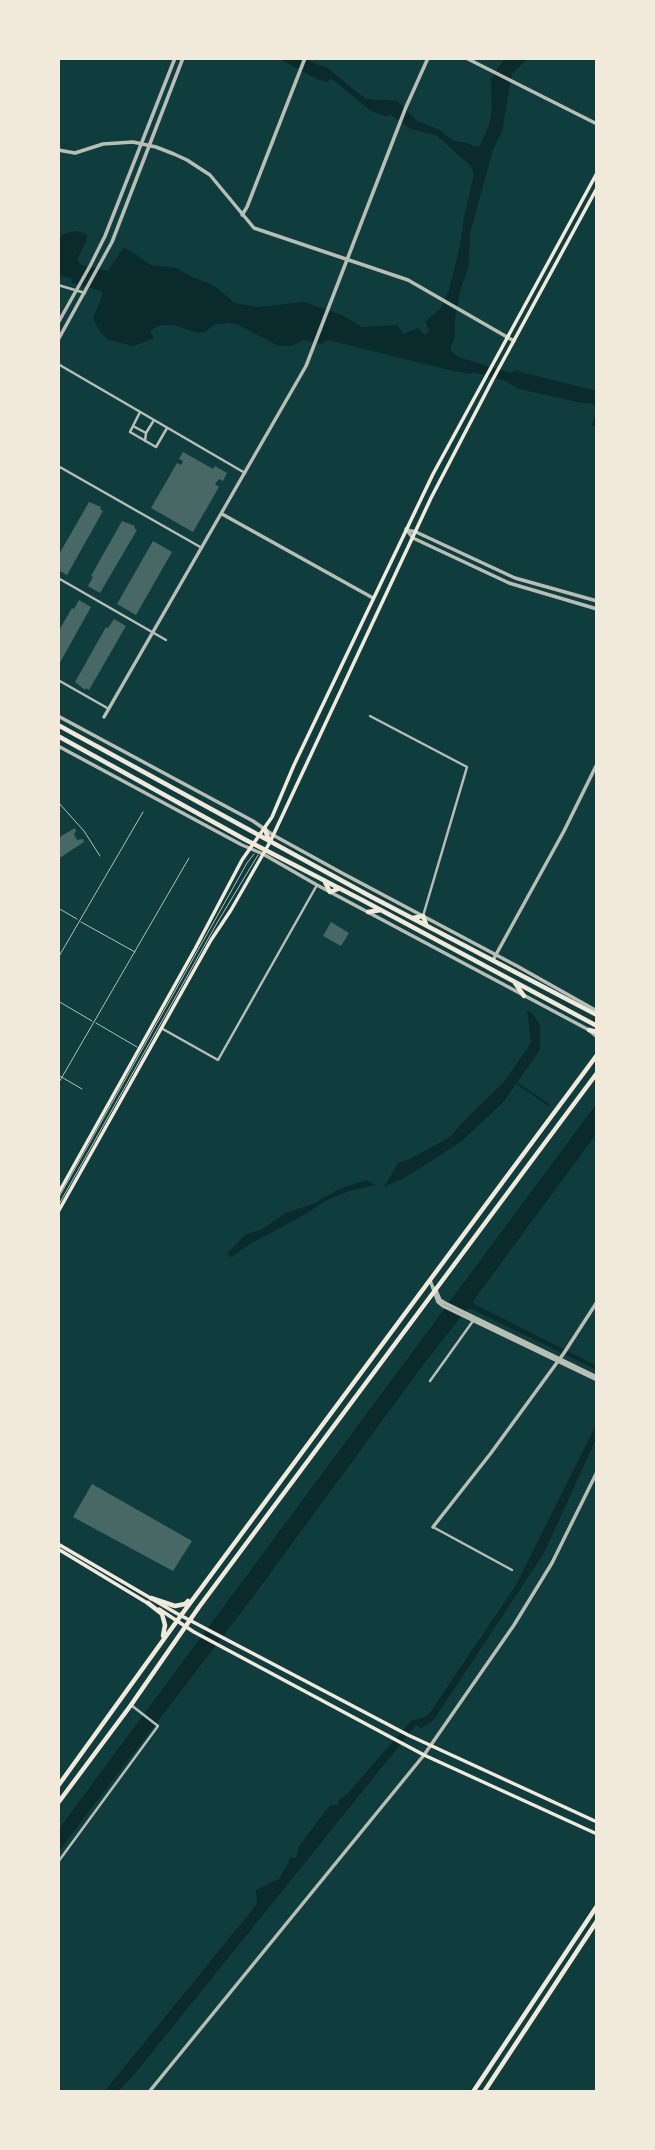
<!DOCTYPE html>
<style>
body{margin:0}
#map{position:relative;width:655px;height:2150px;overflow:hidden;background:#0f3d3e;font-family:Roboto,sans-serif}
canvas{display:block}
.frame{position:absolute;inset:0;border:60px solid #f1e9da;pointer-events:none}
</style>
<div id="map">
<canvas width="655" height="2150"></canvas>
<div class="frame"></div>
</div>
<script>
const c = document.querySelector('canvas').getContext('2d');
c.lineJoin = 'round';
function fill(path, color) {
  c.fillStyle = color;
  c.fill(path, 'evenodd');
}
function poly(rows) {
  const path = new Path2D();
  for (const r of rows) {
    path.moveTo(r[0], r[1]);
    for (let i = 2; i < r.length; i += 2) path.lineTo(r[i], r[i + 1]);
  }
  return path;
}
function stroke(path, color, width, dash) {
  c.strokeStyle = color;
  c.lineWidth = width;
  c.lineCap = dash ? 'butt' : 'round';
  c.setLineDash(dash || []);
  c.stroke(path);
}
const water = poly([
 [278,58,305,58,318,65,326,67,366,99,397,101,417,121,438,129,454,141,467,143,474,146,480,146,489,125,492,111,491,79,505,58,528,58,512,74,502,131,493,150,470,233,469,264,460,292,455,319,455,336,450,350,458,357,511,373,517,370,520,372,597,391,596,428,592,425,596,412,595,407,591,403,582,403,524,390,516,388,508,382,474,372,471,374,445,369,328,340,321,344,304,340,291,346,279,346,236,324,229,323,214,325,205,332,198,333,174,325,160,325,150,331,154,338,134,346,109,340,103,335,96,325,93,318,102,297,102,291,72,283,72,279,58,275,58,237,67,233,78,231,87,235,86,242,77,259,81,265,108,271,124,247,151,265,177,268,192,277,213,285,235,303,258,307,304,302,342,315,362,327,397,325,403,334,418,328,424,335,430,331,425,322,441,308,449,290,460,246,464,217,474,174,470,165,436,135,411,129,391,115,385,116,371,111,332,79,326,82,317,79],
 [527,1010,532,1013,540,1025,540,1050,504,1101,462,1141,406,1177,384,1187,398,1163,410,1159,450,1137,464,1121,504,1082,531,1043],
 [597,1103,597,1133,473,1301,474,1304,597,1366,597,1370,471,1309,467,1309,426,1361,252,1598,58,1852,58,1830],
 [366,1180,375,1185,349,1191,325,1201,306,1214,248,1245,232,1257,227,1254,246,1234,261,1230,286,1213,313,1204,339,1189],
 [597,1423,597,1437,544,1553,433,1721,421,1728,416,1725,137,2071,118,2092,104,2092,257,1904,256,1890,279,1879,291,1857,296,1858,299,1846,328,1808,331,1805,338,1805,338,1801,347,1794,411,1721,425,1717,429,1714,516,1585]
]);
const stream = poly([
 [515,1082,549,1105]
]);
const building = poly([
 [183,452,213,469,215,466,227,473,223,481,219,479,215,484,219,487,193,532,151,508,177,463,181,465,183,461,179,459],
 [89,502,101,507,100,509,103,511,67,575,58,570,60,558,58,556],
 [122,521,135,526,134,528,137,530,100,593,88,586,93,577,91,576],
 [153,541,172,552,136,615,117,604],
 [79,600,91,607,58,666,58,632,72,608,74,609],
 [114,619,126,626,89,690,86,688,85,690,75,682,106,627,108,628],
 [75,828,76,831,74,834,77,840,83,839,84,842,58,859,58,838],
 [331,922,349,933,341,946,323,936],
 [92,1484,192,1541,173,1571,73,1517]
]);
const service = poly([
 [58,802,84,831,100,856],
 [58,908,77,919],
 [81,922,135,952],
 [58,958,143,812],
 [58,1001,92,1021],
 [96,1023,137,1047],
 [58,1075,82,1089],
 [58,1084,189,858],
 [58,1199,247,863,254,854],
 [58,1206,217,923,258,855]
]);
const minor = poly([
 [58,285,85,293],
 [58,364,245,473],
 [140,412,133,426,146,433],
 [133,426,130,432,156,447,167,428],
 [145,441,146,433,154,420],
 [58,466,202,548],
 [58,578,166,640],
 [58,680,109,709],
 [370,716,467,767,423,916],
 [161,1028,218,1060,317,885],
 [430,1381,473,1321],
 [433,1527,512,1570],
 [58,1862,158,1726,131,1705]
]);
const tertiary = poly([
 [466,58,597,124],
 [58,150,75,153,103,144,133,142,156,147,174,154,187,160,210,175,254,228,408,280,514,341],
 [242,215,247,207,305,58],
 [58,323,90,266,105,236,175,58],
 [58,340,112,242,183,58],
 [222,514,373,598],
 [406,529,413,538,509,583,597,609],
 [407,530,416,532,515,578,597,601],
 [58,716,253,821,273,835,342,873,517,966,597,1011],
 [104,717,306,366,406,107,428,58],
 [58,746,242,845,263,854,317,885,589,1030,597,1037],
 [493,960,564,831,597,764],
 [430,1280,438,1302,443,1306,597,1380],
 [435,1288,440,1300,445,1303,597,1377],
 [433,1527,491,1453,564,1353,597,1302],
 [149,2092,424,1755,514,1625,552,1563,597,1472]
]);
const secondary = poly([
 [58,1194,195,949,242,860,272,817,294,765,433,474,597,173],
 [58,1212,211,940,231,910,270,842,431,498,493,379,597,188],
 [58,1544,176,1613,408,1735,597,1822],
 [58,1549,149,1604],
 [159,1609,194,1632,424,1755,597,1834]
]);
const primary = poly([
 [58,725,368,895,597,1015],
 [58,736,244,839,364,901,597,1026],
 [265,829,269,841],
 [325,882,330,892,338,889],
 [368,912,381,910],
 [413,918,423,916,426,924],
 [515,983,524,996],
 [589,1030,597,1032],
 [151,1598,175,1606,185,1604,188,1601],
 [148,1603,162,1614,165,1625,163,1636],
 [58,1786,182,1614,597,1055],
 [58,1803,131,1705,199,1607,597,1073],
 [473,2092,597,1906],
 [484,2092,597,1921]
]);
fill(water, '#0a2a2b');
stroke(stream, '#0a2a2b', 2);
fill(building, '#486865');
stroke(service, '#b8beb3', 1);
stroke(minor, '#b8beb3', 2.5);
stroke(tertiary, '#b8beb3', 3.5);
stroke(secondary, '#f1e9da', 3.5);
stroke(primary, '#f1e9da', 4.5);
</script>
